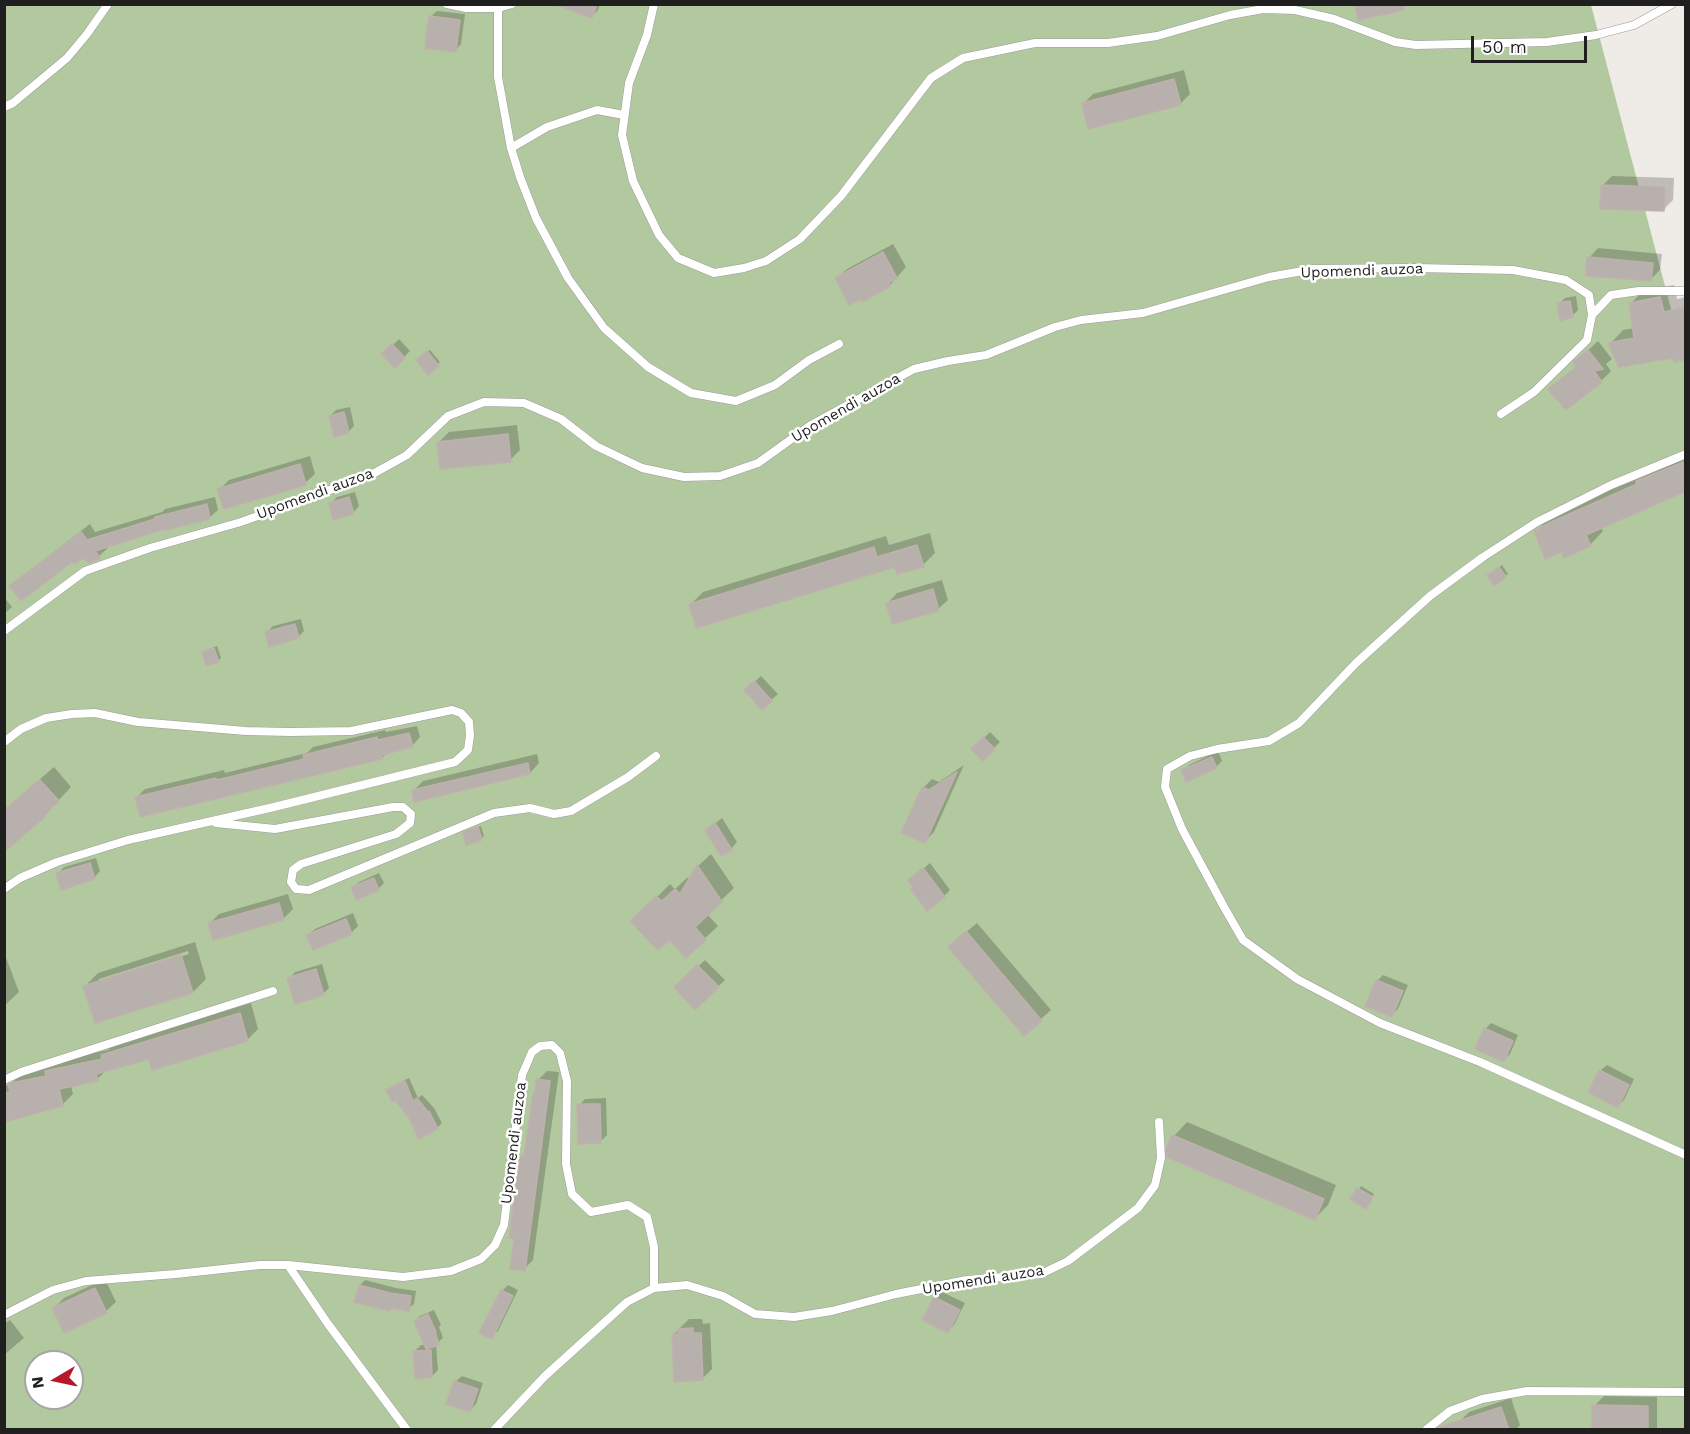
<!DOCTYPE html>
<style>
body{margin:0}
#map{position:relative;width:1690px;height:1434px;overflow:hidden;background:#efebe7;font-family:"Work Sans",sans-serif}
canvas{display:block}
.frame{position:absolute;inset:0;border:6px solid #1f1f1f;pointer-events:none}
.north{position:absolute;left:24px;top:1350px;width:60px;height:60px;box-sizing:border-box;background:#fff;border:2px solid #a5a5a5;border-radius:50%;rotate:261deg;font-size:16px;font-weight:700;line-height:24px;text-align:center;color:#1f1f1f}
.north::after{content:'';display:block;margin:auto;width:21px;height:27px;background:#b8162b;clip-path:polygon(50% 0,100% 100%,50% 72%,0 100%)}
.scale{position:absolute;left:1471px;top:36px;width:116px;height:27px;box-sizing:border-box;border:3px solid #1f1f1f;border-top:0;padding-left:8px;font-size:18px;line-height:21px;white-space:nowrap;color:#1f1f1f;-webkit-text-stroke:4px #fff;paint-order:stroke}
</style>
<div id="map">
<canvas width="1690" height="1434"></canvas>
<div class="frame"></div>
<div class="north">N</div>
<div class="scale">50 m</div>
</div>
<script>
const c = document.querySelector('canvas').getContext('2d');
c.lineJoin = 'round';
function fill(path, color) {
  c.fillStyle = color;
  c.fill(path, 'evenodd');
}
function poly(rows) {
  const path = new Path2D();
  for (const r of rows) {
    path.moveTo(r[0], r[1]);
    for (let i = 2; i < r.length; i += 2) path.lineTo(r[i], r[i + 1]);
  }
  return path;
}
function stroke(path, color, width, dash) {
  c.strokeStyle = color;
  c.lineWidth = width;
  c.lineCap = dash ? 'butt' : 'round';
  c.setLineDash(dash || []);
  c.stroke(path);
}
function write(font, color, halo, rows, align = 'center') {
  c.font = font + ' "Work Sans",sans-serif';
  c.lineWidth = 5;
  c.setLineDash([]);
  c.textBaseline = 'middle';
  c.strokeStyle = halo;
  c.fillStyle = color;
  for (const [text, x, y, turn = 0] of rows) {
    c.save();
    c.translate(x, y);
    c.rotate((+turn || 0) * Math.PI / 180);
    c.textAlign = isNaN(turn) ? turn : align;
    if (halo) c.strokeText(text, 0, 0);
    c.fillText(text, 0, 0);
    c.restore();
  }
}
const forest = poly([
 [5,5,1591,5,1685,362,1685,1429,5,1430],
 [36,1362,72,1362,72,1398,36,1398]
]);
const shadow = poly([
 [580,4,600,4,598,10,592,16],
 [437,11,465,14,461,44,455,51,430,17],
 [1184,70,1190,94,1180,104,1083,104,1093,94],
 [1612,176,1674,178,1673,200,1663,210,1602,186],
 [893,244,906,267,890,285,837,278,847,269],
 [1598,248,1662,254,1660,270,1650,280,1589,258],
 [1674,285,1677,299,1686,297,1686,358,1610,344,1623,330,1634,328,1630,304,1644,290],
 [1576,296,1578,310,1572,316,1559,304,1565,298],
 [399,339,410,351,395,366,384,354],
 [1598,341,1612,359,1606,364,1611,371,1601,381,1566,408,1550,389,1577,366,1575,362],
 [430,350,440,362,428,372,418,360],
 [350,407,354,426,348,432,330,416,336,410],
 [517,425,520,450,510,460,439,442,449,432],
 [1686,454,1686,489,1601,527,1603,531,1590,545,1562,550,1535,532,1549,518,1564,510,1645,474],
 [310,456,315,474,305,483,219,490,229,480],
 [355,492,359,506,353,513,331,503,337,497],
 [215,497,218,510,209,518,165,528,106,546,108,548,99,556,90,560,84,556,11,586,20,578,90,524,95,532,162,512,165,509],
 [930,533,935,553,923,565,896,565,690,605,703,592,886,536,889,545],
 [1502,565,1508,574,1494,584,1491,573],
 [942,580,948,600,938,609,888,603,897,593],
 [4,597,12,607,4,614],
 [301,619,304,631,298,637,266,633,273,626],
 [217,646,221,658,218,661,203,652,206,650],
 [761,676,778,694,762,708,746,690],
 [417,726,420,737,412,746,388,752,382,758,137,797,145,789,224,770,225,773,307,753,313,747,385,730,386,732],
 [990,732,1000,742,983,759,973,749],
 [1218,751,1222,761,1216,767,1183,771,1189,765],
 [537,754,539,763,530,773,413,791,423,781],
 [964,765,934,832,924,842,923,788,932,779,939,782],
 [54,767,71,787,45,815,4,850,4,810],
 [722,818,737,842,731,849,707,830],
 [481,826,484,836,481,839,464,833,467,830],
 [711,854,734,888,707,914,718,926,686,956,670,938,633,921,670,884,675,889,688,877,690,879,698,866],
 [96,858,100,871,94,878,58,874,64,867],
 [930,863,950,890,944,896,915,887,910,880],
 [379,873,384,883,378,889,353,887,359,882],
 [288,894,293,909,283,919,210,923,219,914],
 [353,913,358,926,351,933,308,935,315,929],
 [977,923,1051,1010,1024,1034,960,937],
 [195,942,206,979,193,992,85,986,98,973],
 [188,951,189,954,99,982,99,979],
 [4,952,19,992,4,1006],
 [705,960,725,980,695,1008,676,987],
 [322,964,329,988,323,994,289,979,295,972],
 [1383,975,1408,985,1398,1009,1392,1015,1377,981],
 [251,1003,258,1029,247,1040,151,1057,107,1070,97,1079,71,1085,73,1094,62,1105,4,1121,4,1086,10,1085,21,1074,51,1067,57,1061,108,1050,114,1044],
 [1491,1023,1518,1035,1510,1054,1504,1060,1485,1029],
 [1607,1065,1634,1079,1624,1100,1618,1106,1600,1071],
 [547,1071,559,1072,533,1260,524,1269,516,1238,522,1157,527,1152,538,1080],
 [409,1078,418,1098,422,1095,434,1108,442,1123,437,1128,410,1117,388,1090,393,1086],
 [606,1098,607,1135,601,1141,579,1105,585,1099],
 [1187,1122,1336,1185,1328,1205,1315,1218,1168,1149,1174,1136],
 [1361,1186,1374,1194,1368,1204,1352,1199],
 [105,1279,116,1302,106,1311,54,1308,64,1298],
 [365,1280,396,1288,416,1291,414,1304,408,1309,360,1285],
 [508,1285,518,1290,498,1331,491,1337,502,1291],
 [942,1292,965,1303,954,1325,948,1331,935,1298],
 [434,1310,441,1325,439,1327,443,1338,436,1344,438,1370,432,1376,415,1351,421,1345,426,1345,415,1321,420,1316],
 [689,1319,702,1319,703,1324,710,1323,712,1369,702,1379,673,1335],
 [10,1320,24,1338,4,1355,4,1324],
 [462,1376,483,1383,476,1404,470,1410,455,1382],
 [1604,1396,1657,1397,1657,1428,1655,1430,1593,1430,1594,1406],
 [1511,1398,1520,1425,1516,1430,1462,1430,1459,1422,1469,1412]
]);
const building = poly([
 [559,4,597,4,592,18,559,6,559,4],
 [1355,4,1404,4,1404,10,1358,20,1355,4],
 [429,16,460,20,456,52,425,48,429,16],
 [1174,79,1181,105,1088,129,1082,103,1174,79],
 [1601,185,1665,187,1664,211,1600,209,1601,185],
 [883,252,897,278,888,283,891,286,862,302,861,299,849,305,835,278,883,252],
 [1587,257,1653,263,1651,281,1586,276,1587,257],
 [1660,297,1664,312,1686,307,1686,360,1674,362,1673,358,1619,367,1608,343,1634,338,1629,303,1660,297],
 [1570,301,1573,317,1560,321,1557,303,1570,301],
 [392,344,405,358,395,368,381,354,392,344],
 [1588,350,1603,369,1594,371,1602,382,1566,410,1548,389,1576,367,1573,362,1588,350],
 [427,351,439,366,428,375,416,360,427,351],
 [344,412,349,433,334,437,329,416,344,412],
 [508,434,511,462,440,469,437,442,508,434],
 [1686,461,1686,491,1586,535,1591,546,1564,558,1561,552,1545,559,1534,531,1549,523,1637,484,1636,481,1686,461],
 [300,464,306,485,224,509,217,489,300,464],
 [349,497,354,514,333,520,329,503,349,497],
 [207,504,210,519,165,530,164,529,95,551,100,558,91,562,87,562,83,558,75,564,72,562,21,601,9,586,81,532,87,540,155,519,155,517,207,504],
 [917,545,924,567,897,574,895,567,696,628,689,604,874,547,877,557,917,545],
 [1499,567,1506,577,1494,586,1487,575,1499,567],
 [933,589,939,611,892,624,886,603,933,589],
 [295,624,299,638,269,647,265,632,295,624],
 [214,648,219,662,206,666,202,652,214,648],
 [754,681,772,701,762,710,744,690,754,681],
 [409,733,413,747,382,755,382,759,140,817,135,797,216,778,217,780,304,759,303,755,377,737,378,740,409,733],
 [983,737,995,749,983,761,971,749,983,737],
 [1212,757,1217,768,1186,782,1181,770,1212,757],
 [528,763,530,774,414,802,412,790,528,763],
 [957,772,925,843,901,833,922,787,929,790,957,772],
 [40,780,59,801,44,814,46,816,4,852,4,810,40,780],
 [715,823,732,850,721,856,705,830,715,823],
 [478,827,482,840,466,845,463,832,478,827],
 [90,863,95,879,61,890,56,873,90,863],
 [697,865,722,902,695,927,706,940,686,958,670,940,658,950,630,921,656,896,662,901,675,889,680,894,697,865],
 [923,868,945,897,927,911,911,889,913,887,908,880,923,868],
 [374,878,379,890,356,900,351,887,374,878],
 [279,903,284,920,213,940,208,923,279,903],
 [346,919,352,934,313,950,306,935,346,919],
 [966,931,1042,1021,1024,1036,948,947,966,931],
 [181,955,193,993,95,1023,83,986,181,955],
 [697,965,719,987,695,1010,674,987,697,965],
 [316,969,324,995,295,1004,287,978,316,969],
 [1376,980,1403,991,1392,1017,1365,1006,1376,980],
 [240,1013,248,1041,152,1070,149,1059,96,1074,98,1081,59,1089,63,1106,4,1122,4,1093,10,1092,8,1085,11,1083,46,1076,45,1071,102,1059,101,1055,240,1013],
 [1484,1028,1513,1041,1504,1062,1475,1049,1484,1028],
 [1599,1070,1629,1085,1618,1108,1588,1092,1599,1070],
 [536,1079,550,1081,525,1271,510,1269,514,1239,509,1238,520,1156,524,1157,533,1094,535,1094,536,1079],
 [405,1081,413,1101,417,1098,428,1112,429,1111,438,1129,419,1139,409,1118,395,1100,392,1102,386,1090,405,1081],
 [577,1104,600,1104,601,1143,578,1144,577,1104],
 [1172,1135,1324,1199,1315,1220,1167,1157,1166,1149,1172,1135],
 [1357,1188,1373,1197,1366,1209,1350,1199,1357,1188],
 [359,1285,390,1293,411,1296,409,1311,391,1308,390,1311,354,1302,359,1285],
 [95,1288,107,1313,64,1333,52,1308,95,1288],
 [501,1290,513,1296,492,1339,479,1333,501,1290],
 [934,1297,960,1310,948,1333,922,1320,934,1297],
 [428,1314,436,1332,435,1332,439,1345,426,1349,414,1321,428,1314],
 [693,1328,693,1333,701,1333,703,1380,674,1382,672,1334,678,1334,678,1329,693,1328],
 [431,1350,432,1377,415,1379,413,1351,431,1350],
 [454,1381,478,1389,470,1412,446,1404,454,1381],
 [1592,1405,1648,1406,1648,1430,1592,1430,1592,1405],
 [1501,1407,1509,1430,1440,1430,1440,1427,1501,1407]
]);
const lane = poly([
 [447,4,466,8,498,8,512,4],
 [654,4,647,35,629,83,622,135,633,181,659,235,678,258,714,273,744,268,766,261,800,239,841,196,931,78,963,58,1035,43,1108,43,1157,36,1230,15,1263,9,1295,10,1334,19,1395,42,1416,45,1547,42,1596,35,1634,25,1672,4],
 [498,8,498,77,511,148,520,177,536,218,568,278,604,328,648,367,691,393,736,401,775,385,809,360,839,344],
 [4,107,13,103,67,58,87,34,108,4],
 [511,148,547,127,597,110,624,115],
 [1592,315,1611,295,1639,291,1686,291],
 [1686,454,1611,485,1537,522,1483,557,1430,596,1356,663,1299,723,1269,741,1217,749,1190,756,1167,769,1165,787,1182,829,1224,907,1243,940,1297,979,1380,1023,1480,1062,1686,1155],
 [4,631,85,571,150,548,241,522,369,476,407,455,448,416,484,402,524,403,561,419,596,446,642,468,684,477,720,476,758,463,811,425,914,369,948,361,986,355,1055,327,1081,320,1143,313,1269,277,1314,269,1416,268,1513,270,1566,280,1589,295,1592,315,1587,340,1534,392,1501,414],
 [4,742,21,729,46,718,72,714,95,713,138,722,246,731,290,732,351,731,452,710,461,713,469,722,470,735,468,750,455,762,274,807,128,840,57,862,20,878,4,889],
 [216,823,275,829,393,807,403,807,411,814,410,823,396,834,301,864,293,870,291,882,296,889,309,890,494,813,530,808,554,814,571,811,628,777,656,756],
 [4,1080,21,1072,273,991],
 [288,1265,328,1324,407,1430],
 [4,1315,53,1290,86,1281,176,1274,260,1265,288,1265,403,1277,451,1271,481,1259,495,1245,504,1225,522,1075,532,1052,540,1046,552,1045,560,1053,567,1081,566,1164,572,1194,591,1212,628,1205,647,1217,654,1247,654,1288],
 [494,1430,545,1376,627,1302,654,1288,687,1285,723,1296,755,1314,794,1317,832,1311,896,1294,967,1280,1041,1274,1068,1261,1138,1208,1155,1185,1161,1158,1159,1122],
 [1426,1430,1450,1411,1482,1399,1527,1391,1686,1392]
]);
const streetNames = [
 ["Upomendi auzoa",1362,271,-2],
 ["Upomendi auzoa",846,408,-30],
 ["Upomendi auzoa",315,494,-20],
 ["Upomendi auzoa",514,1143,-83],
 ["Upomendi auzoa",983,1280,-9]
];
fill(forest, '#b2c9a0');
fill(shadow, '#0003');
fill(building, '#b8b0ad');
stroke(building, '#bfb1ab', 1.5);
stroke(lane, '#9c9c9c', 9);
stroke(lane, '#fff', 8);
write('15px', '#1f1f1f', '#fff', streetNames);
</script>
